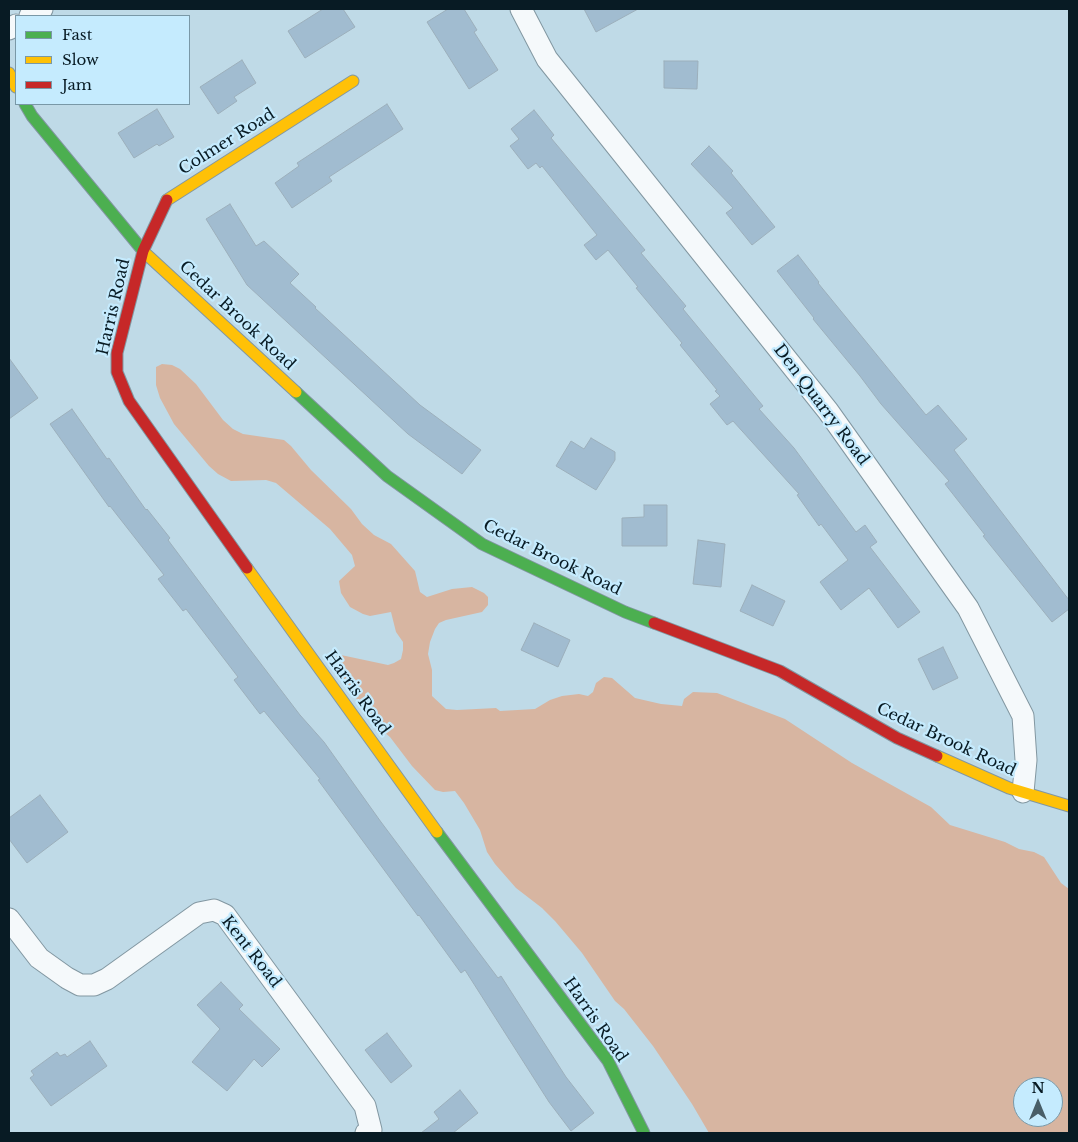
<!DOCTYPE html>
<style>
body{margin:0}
#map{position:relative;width:1078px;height:1142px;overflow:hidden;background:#bfdae7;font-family:"Libre Baskerville",serif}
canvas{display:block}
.frame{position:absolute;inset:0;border:10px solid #081b24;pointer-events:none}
.legend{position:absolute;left:15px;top:15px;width:175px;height:90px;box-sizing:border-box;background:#c5ebfe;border:1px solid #7998a7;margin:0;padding:6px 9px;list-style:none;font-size:15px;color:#081b24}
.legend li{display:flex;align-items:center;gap:10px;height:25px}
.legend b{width:25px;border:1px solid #7998a7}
.north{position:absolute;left:1013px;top:1077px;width:50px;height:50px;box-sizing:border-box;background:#c5ebfe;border:1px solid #7998a7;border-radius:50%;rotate:0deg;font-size:14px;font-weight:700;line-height:20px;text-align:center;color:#081b24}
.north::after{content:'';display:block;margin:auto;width:18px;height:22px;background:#485e68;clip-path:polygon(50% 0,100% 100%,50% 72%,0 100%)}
</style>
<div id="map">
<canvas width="1078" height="1142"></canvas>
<div class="frame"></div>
<ul class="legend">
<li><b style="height:6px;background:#4caf50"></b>Fast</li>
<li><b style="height:6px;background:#ffc107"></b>Slow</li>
<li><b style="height:6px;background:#c62828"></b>Jam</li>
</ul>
<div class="north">N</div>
</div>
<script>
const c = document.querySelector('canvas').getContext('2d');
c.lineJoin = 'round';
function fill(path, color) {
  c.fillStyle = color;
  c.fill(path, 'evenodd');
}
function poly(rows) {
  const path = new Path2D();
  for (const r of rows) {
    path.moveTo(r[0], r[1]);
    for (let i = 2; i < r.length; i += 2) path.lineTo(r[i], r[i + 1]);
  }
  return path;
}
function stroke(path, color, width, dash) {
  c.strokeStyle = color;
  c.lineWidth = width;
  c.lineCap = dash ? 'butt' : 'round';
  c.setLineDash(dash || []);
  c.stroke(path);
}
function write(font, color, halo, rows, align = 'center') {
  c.font = font + ' "Libre Baskerville",serif';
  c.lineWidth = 4.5;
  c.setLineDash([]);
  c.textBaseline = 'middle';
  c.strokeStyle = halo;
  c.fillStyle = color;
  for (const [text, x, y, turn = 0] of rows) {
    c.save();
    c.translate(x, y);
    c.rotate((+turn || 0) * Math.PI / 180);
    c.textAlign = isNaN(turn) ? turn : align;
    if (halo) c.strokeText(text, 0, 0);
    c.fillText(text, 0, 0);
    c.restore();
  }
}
const green = poly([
 [162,364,172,365,180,369,196,384,223,420,233,429,243,434,284,440,291,446,311,470,351,509,362,524,374,535,391,544,415,571,420,592,427,597,452,589,472,587,484,593,488,597,488,605,482,612,446,620,439,623,435,629,430,642,428,654,432,670,432,696,446,709,457,710,496,708,500,711,535,709,550,700,562,696,579,694,588,696,593,692,596,683,604,677,612,678,635,698,661,704,682,706,684,699,693,692,717,693,785,719,852,763,931,807,950,825,1005,842,1019,849,1034,852,1044,857,1061,883,1069,889,1069,1133,709,1133,692,1104,653,1046,624,1009,615,1001,582,953,555,921,542,908,516,888,495,864,487,852,480,830,464,803,455,791,443,792,435,790,412,766,390,737,372,722,335,666,335,657,341,655,388,665,394,663,401,659,403,650,403,642,396,632,391,612,370,616,363,614,350,607,341,593,339,581,355,566,352,555,330,529,276,483,266,480,231,481,218,474,209,466,174,424,160,398,156,385,156,367],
 [1023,1087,1053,1087,1053,1117,1023,1117]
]);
const building = poly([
 [323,9,343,9,355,27,305,58,288,31,323,9],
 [448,9,464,9,477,30,474,32,498,70,469,89,427,22,448,9],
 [584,9,638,9,596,32,584,9],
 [242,60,256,83,234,97,237,101,218,114,200,87,242,60],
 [664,61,698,61,697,89,664,88,664,61],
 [387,104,403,129,329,177,332,181,292,208,275,183,299,166,297,163,387,104],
 [157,109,174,137,159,146,157,144,134,158,118,133,157,109],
 [534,110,554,135,551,138,645,250,641,253,686,306,683,309,763,406,759,409,794,448,856,532,865,525,877,542,870,547,920,612,898,628,869,588,841,610,820,582,848,560,821,524,819,526,797,495,799,494,733,421,727,425,710,404,720,396,715,391,717,390,680,345,682,343,636,288,638,287,608,250,596,260,584,245,597,235,542,166,540,168,536,163,528,169,510,146,519,139,511,129,534,110],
 [709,146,733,171,731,173,775,227,752,245,726,213,733,208,691,164,709,146],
 [230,204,256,246,264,241,299,274,290,283,316,307,315,308,420,405,481,450,462,474,408,434,247,285,206,219,230,204],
 [798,255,819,282,818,283,926,415,938,405,967,439,954,450,1069,600,1069,609,1052,622,983,536,985,535,945,484,949,481,881,404,860,376,813,319,814,318,777,271,798,255],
 [9,358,38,398,9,419,9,358],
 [72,409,107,459,109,458,146,510,147,509,170,538,168,540,245,643,300,715,324,742,381,822,498,978,501,976,566,1077,594,1113,571,1131,549,1102,465,970,461,973,419,915,418,916,318,780,320,779,264,711,260,714,234,680,238,677,186,609,183,611,158,579,164,575,110,506,109,507,50,424,72,409],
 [591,438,615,452,615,460,596,490,556,466,571,441,584,449,591,438],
 [644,505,667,505,667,546,622,546,622,518,644,517,644,505],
 [698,540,725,544,721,587,693,584,698,540],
 [752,585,785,601,773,626,740,611,752,585],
 [534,623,570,640,558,667,521,650,534,623],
 [943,647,958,678,933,690,918,659,943,647],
 [40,795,68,832,27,863,9,839,9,818,40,795],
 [221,982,243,1005,239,1009,280,1049,262,1067,254,1059,227,1091,192,1062,220,1029,197,1005,221,982],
 [387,1033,412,1066,391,1083,365,1050,387,1033],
 [90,1041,107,1066,51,1106,30,1078,34,1075,31,1071,57,1052,60,1056,65,1054,67,1057,90,1041],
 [460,1090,478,1113,453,1133,421,1133,439,1119,434,1112,460,1090]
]);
const street = poly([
 [521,9,547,59,828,411,968,608,1023,716,1026,760,1023,792],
 [30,16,42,9],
 [9,29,16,25],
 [9,919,39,958,67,978,80,985,94,985,107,979,199,913,214,910,225,915,365,1106,371,1130,366,1133]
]);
const fast = poly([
 [25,104,32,116,144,252],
 [296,392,387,476,482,544,625,612,654,623],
 [437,832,608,1061,644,1133]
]);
const slow = poly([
 [9,73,16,87],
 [167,200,353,81],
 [144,252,296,392],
 [247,568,437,832],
 [937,756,1009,788,1069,806]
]);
const jam = poly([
 [167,200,143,251,117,353,117,372,129,401,247,568],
 [654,623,780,671,897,738,937,756]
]);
const streetNames = [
 ["Colmer Road",227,142,-32],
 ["Harris Road",114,307,-77],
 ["Cedar Brook Road",237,316,43],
 ["Den Quarry Road",821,405,53],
 ["Cedar Brook Road",552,558,26],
 ["Harris Road",357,693,54],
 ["Cedar Brook Road",946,740,25],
 ["Kent Road",251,952,52],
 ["Harris Road",595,1020,55]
];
fill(green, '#d7b5a1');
fill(building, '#a1bcd0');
stroke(building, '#9cafbb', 1);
stroke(street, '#8297a1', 23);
stroke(fast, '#8297a1', 13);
stroke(slow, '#8297a1', 13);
stroke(jam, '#8297a1', 13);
stroke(street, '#f5f9fb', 21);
stroke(fast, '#4caf50', 11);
stroke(slow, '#ffc107', 11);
stroke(jam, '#c62828', 11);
write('16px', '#081b24', '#c5ebfe', streetNames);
</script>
